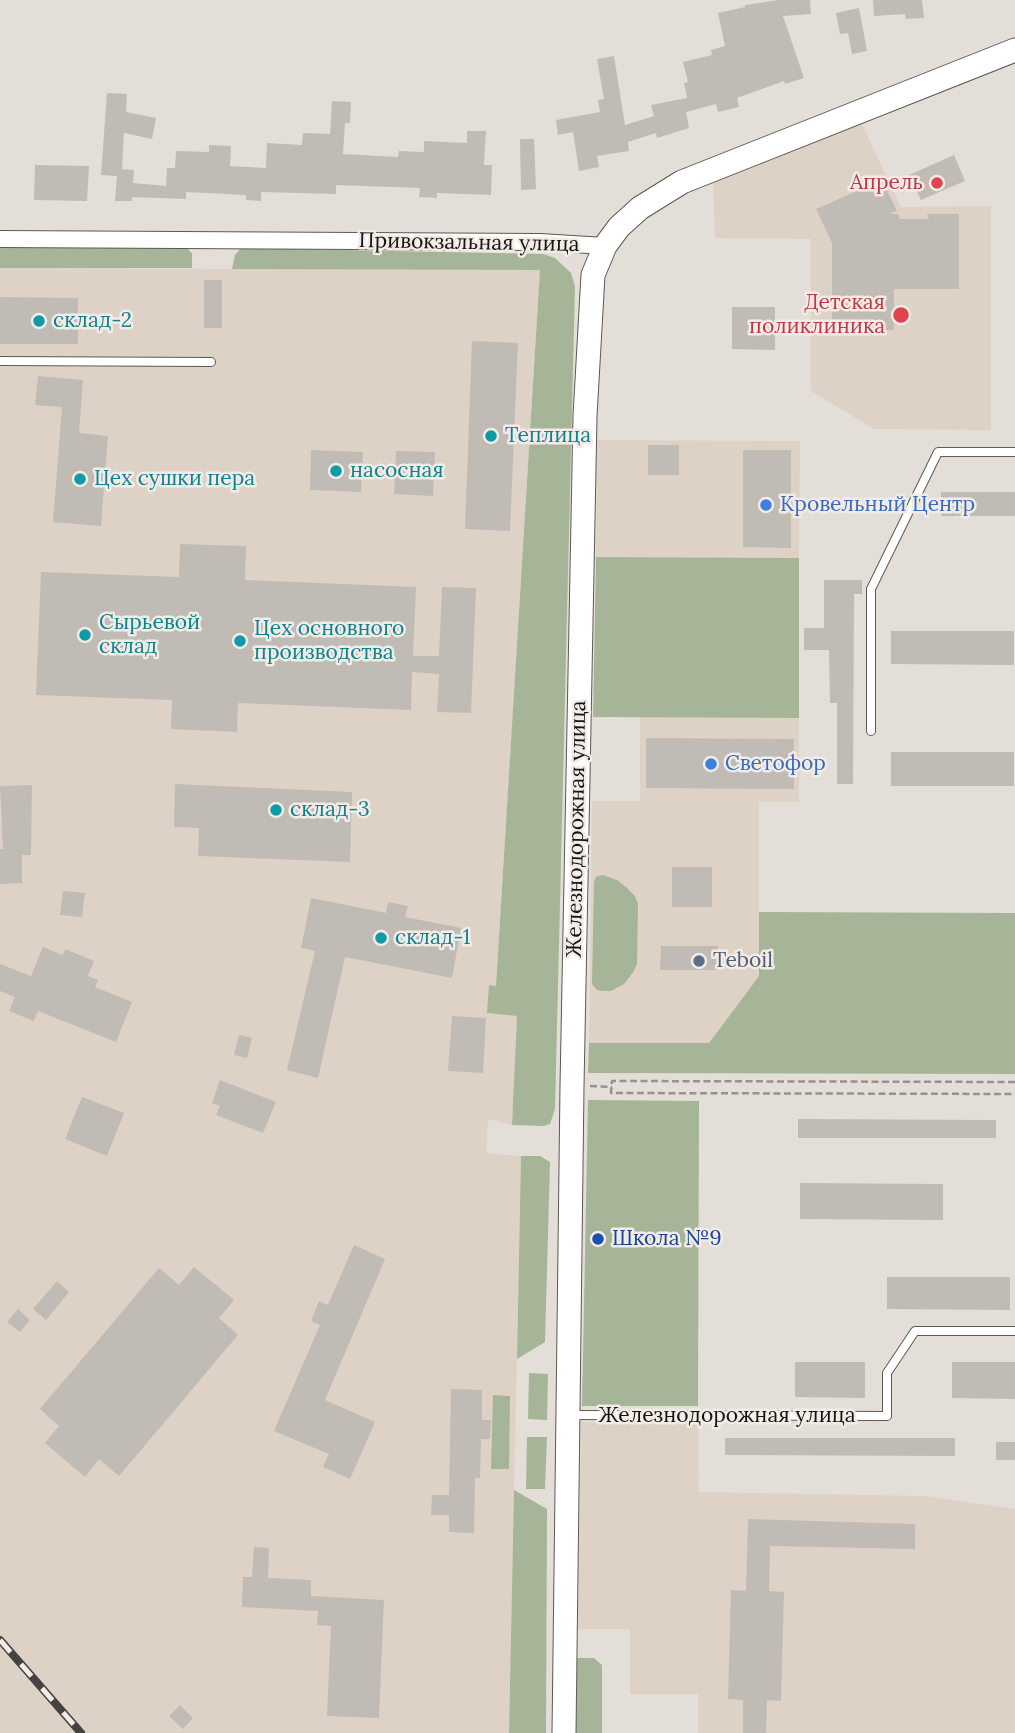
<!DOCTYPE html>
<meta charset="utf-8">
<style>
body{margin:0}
canvas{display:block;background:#e4ded9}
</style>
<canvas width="1015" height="1733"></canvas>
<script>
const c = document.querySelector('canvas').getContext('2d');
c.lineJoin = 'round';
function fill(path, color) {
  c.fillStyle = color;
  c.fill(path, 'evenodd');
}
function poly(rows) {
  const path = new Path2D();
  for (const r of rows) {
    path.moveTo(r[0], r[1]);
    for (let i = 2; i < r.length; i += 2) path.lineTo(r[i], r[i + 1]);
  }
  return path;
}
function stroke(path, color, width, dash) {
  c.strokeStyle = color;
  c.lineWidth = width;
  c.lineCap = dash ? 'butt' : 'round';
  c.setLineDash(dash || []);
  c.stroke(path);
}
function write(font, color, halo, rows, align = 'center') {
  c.font = font + ' Lora,serif';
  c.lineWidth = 5;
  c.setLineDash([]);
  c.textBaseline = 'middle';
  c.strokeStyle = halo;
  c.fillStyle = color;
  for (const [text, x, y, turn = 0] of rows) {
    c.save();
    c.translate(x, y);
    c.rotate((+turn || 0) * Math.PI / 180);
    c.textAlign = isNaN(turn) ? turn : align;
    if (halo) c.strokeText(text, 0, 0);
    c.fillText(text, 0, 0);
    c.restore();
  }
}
const built = poly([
 [861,122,901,207,991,206,991,430,874,429,811,391,811,239,715,238,713,181],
 [0,268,540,270,496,987,489,986,487,1013,517,1016,512,1125,488,1119,486,1153,521,1156,509,1733,0,1733],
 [597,440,800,441,799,558,596,557],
 [640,717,799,718,799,802,759,802,759,976,709,1043,589,1043,592,801,640,801],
 [581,1422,698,1423,699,1492,924,1496,1015,1509,1015,1733,698,1733,698,1694,630,1694,630,1629,578,1629]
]);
const green = poly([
 [0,247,186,247,192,253,192,268,0,268],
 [241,248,543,254,555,258,571,273,575,286,555,1109,550,1124,544,1126,512,1125,517,1016,487,1013,489,985,496,986,540,270,232,269,235,255],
 [596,557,799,558,799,718,593,717],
 [603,875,617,880,626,887,635,896,638,904,637,964,634,971,624,984,611,991,602,991,597,990,592,984,594,882,596,877],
 [759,912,1015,913,1015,1074,588,1073,589,1043,709,1043,759,976],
 [588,1100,699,1101,698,1406,582,1406],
 [521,1156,540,1156,550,1162,545,1342,517,1359],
 [529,1373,548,1374,547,1420,528,1419],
 [493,1395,510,1396,509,1469,491,1469],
 [527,1437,547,1437,545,1489,526,1489],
 [514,1490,547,1509,546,1733,509,1733],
 [577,1658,594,1658,602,1665,602,1733,576,1733]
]);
const building = poly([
 [779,0,810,0,811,14,783,16,804,78,785,84,784,81,737,98,739,107,718,112,716,104,686,112,689,128,657,138,656,133,628,142,629,151,597,156,599,167,579,171,573,132,558,135,556,120,600,112,598,100,604,99,597,59,614,56,625,125,654,116,651,105,687,98,684,83,688,82,683,62,712,55,711,50,725,46,718,13,745,7,745,5],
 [873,0,922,0,924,18,906,19,905,14,874,16],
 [859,8,867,51,852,54,848,33,840,34,836,13],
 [107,93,127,94,126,112,156,118,152,139,124,133,122,169,134,170,133,183,166,186,167,168,175,168,176,151,209,152,209,145,231,146,230,166,266,168,267,143,302,145,303,133,330,134,332,101,351,102,350,123,345,123,343,154,398,157,399,151,424,152,424,141,467,143,467,131,486,131,484,165,492,165,491,195,437,193,437,198,419,197,420,188,336,185,336,194,261,192,261,201,246,200,246,195,186,192,186,199,132,197,132,201,115,201,117,176,101,175],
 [520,139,534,139,536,189,521,190],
 [954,155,965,181,921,200,909,175],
 [35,165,89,166,87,201,34,200],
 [882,180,897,211,889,214,898,214,900,219,929,219,927,214,959,214,959,289,894,289,894,330,832,329,832,243,816,209],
 [204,280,222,280,222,328,204,328],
 [0,297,78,298,78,344,0,344],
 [732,307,775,307,775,350,732,349],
 [472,341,518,343,510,531,465,529],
 [38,376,83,380,79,433,108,436,101,526,53,522,62,407,35,405],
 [648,445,679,445,679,475,648,475],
 [311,450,363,452,361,492,310,490],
 [743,450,791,450,791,548,743,547],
 [396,451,435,452,433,496,394,494],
 [941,492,1015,492,1015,516,941,516],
 [180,544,246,546,245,580,416,587,413,656,439,656,442,587,476,588,471,713,437,712,439,674,412,672,411,710,238,703,237,732,171,729,172,700,36,695,41,572,179,577],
 [824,580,862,580,862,594,854,594,853,784,837,784,837,703,830,703,829,650,804,650,804,628,824,628],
 [891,631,1014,631,1014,665,891,664],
 [646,738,794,739,794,789,646,788],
 [891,752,1014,752,1014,786,891,786],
 [175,784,352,792,350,862,198,856,199,828,174,827],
 [32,785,31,855,22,855,22,883,0,884,0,849,3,849,0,786],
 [672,867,712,867,712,907,672,907],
 [63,891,85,893,82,917,60,915],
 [311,898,386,913,388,902,408,906,405,917,461,928,452,978,345,957,318,1078,287,1070,315,951,301,948],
 [661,946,718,946,718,970,660,970],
 [43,947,63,955,65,949,94,961,88,976,98,980,95,987,132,1002,116,1042,38,1011,34,1021,9,1011,15,997,0,991,0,964,31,976],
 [452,1016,486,1018,483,1073,448,1071],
 [239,1035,252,1038,247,1058,234,1055],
 [220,1080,276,1102,263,1133,216,1115,220,1106,212,1103],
 [82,1097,124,1113,107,1156,65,1139],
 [798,1119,996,1120,996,1138,798,1138],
 [800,1183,943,1184,943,1220,800,1219],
 [354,1245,385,1259,325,1400,375,1422,350,1479,323,1467,329,1454,274,1431,320,1325,311,1321,319,1301,328,1305],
 [194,1267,234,1300,219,1318,238,1335,119,1476,99,1459,85,1477,45,1443,59,1426,40,1409,159,1268,179,1285],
 [887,1277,1010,1277,1010,1310,887,1309],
 [57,1281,69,1292,46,1320,33,1309],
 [18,1309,30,1320,20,1332,7,1322],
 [795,1362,865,1362,865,1398,795,1397],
 [952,1362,1015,1362,1015,1399,952,1398],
 [451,1389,482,1390,482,1420,491,1420,490,1439,481,1439,480,1478,475,1478,474,1533,449,1532,449,1515,431,1515,432,1495,449,1495],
 [725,1438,955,1438,955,1456,725,1455],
 [996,1442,1015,1442,1015,1460,996,1460],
 [748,1519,915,1524,915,1549,770,1546,769,1591,784,1592,781,1701,767,1700,766,1733,743,1733,743,1700,728,1699,731,1590,746,1591],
 [254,1547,269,1548,268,1578,311,1580,311,1596,384,1600,379,1718,327,1716,331,1626,317,1625,318,1611,242,1607,243,1577,252,1577],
 [180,1705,193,1718,183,1729,169,1716]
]);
const path = poly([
 [1015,1082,612,1081,611,1093,1015,1094],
 [590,1086,612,1087]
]);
const service = poly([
 [0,361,211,362],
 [871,731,871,589,938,452,1015,452],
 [571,1415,887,1416,887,1373,915,1331,1015,1331]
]);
const minor = poly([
 [0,239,540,242,605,246]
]);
const secondary = poly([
 [564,1733,572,1086,585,416,593,275,605,246,619,227,640,208,682,182,1015,50]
]);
const rail = poly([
 [0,1640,81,1733]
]);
const markers = [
 [937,183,7,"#e0444e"],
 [901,315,9,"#e0444e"],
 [39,321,7,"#0f9aa8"],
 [491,436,7,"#0f9aa8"],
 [336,471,7,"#0f9aa8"],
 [80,479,7,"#0f9aa8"],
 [766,505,7,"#3f7fe0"],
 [85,635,7,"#0f9aa8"],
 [240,641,7,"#0f9aa8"],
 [711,764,7,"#3f7fe0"],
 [276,810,7,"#0f9aa8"],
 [381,938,7,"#0f9aa8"],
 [699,961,7,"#5c6f8a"],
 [598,1239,7,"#1a4fb4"]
];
const healthNames = [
 ["Апрель",923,183],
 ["Детская",885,303],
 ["поликлиника",885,327]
];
const streetNames = [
 ["Привокзальная улица",469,243,1],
 ["Железнодорожная улица",577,829,-89],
 ["Железнодорожная улица",727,1416]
];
const cultureNames = [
 ["склад-2",53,321],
 ["Теплица",505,436],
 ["насосная",350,471],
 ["Цех сушки пера",94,479],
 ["Сырьевой",99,623],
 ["склад",99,647],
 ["Цех основного",254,629],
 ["производства",254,653],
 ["склад-3",290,810],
 ["склад-1",395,938]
];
const shopNames = [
 ["Кровельный Центр",780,505],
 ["Светофор",725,764]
];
const serviceNames = [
 ["Teboil",713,961]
];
const transitNames = [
 ["Школа №9",612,1239]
];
fill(built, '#ded2c7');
fill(green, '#a6b598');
fill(building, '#c1bbb6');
stroke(service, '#5d5853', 10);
stroke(minor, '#5d5853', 18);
stroke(secondary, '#5d5853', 25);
stroke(path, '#96928e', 2.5, [7, 3.5]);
stroke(service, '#fff', 8);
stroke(minor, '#fff', 16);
stroke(secondary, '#fff', 23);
stroke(rail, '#45423f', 8);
stroke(rail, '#f2ebe6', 5, [16]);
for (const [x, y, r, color] of markers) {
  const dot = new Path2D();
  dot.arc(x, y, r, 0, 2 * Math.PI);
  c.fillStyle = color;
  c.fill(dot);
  stroke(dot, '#f2ebe6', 2.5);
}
write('21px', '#be3a42', '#f2ebe6', healthNames, 'right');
write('21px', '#161412', '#f2ebe6', streetNames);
write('21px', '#0d838f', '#f2ebe6', cultureNames, 'left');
write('21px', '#366cbe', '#f2ebe6', shopNames, 'left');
write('21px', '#4e5e75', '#f2ebe6', serviceNames, 'left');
write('21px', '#164399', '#f2ebe6', transitNames, 'left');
</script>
